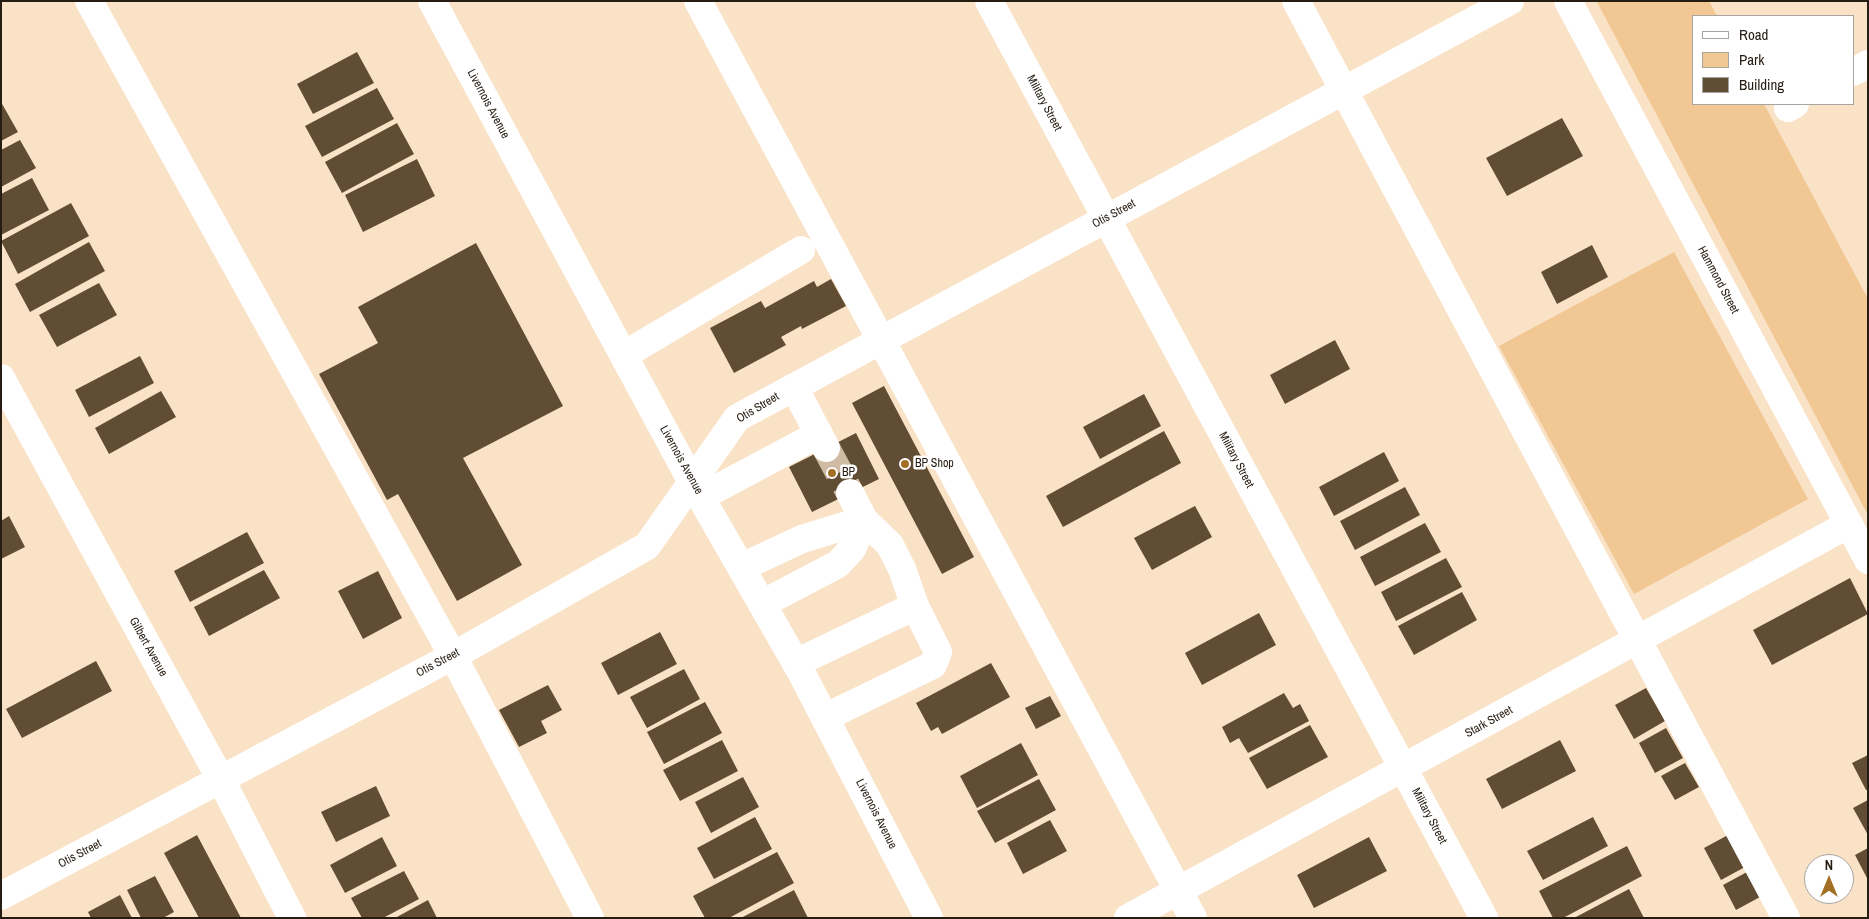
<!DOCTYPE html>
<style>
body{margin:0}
#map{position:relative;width:1869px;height:919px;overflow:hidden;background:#fae2c6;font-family:"Archivo Narrow",sans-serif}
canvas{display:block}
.frame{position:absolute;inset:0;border:2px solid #251c12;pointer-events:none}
.legend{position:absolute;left:1692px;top:15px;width:162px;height:90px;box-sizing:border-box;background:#fff;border:1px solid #a8a4a0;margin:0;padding:6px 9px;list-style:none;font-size:15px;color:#251c12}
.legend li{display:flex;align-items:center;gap:10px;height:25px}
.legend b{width:25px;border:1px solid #a8a4a0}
.north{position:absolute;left:1804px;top:854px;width:50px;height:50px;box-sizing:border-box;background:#fff;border:1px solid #a8a4a0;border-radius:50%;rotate:0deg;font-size:14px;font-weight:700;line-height:20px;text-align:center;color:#251c12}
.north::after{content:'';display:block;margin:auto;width:18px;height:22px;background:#a26f26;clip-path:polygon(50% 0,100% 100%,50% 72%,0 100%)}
</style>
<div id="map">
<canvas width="1869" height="919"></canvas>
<div class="frame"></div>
<ul class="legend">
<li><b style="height:6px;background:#fff"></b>Road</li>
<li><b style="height:14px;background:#f1c794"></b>Park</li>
<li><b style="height:14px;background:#604d34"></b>Building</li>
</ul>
<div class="north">N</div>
</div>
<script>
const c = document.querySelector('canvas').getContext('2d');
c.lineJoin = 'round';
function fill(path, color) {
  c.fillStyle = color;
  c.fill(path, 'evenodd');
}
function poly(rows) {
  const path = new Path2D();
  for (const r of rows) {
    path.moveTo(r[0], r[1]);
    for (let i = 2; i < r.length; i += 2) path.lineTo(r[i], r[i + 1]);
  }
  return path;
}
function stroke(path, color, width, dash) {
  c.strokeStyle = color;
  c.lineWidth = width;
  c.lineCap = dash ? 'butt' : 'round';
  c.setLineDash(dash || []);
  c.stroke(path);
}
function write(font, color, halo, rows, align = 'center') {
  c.font = font + ' "Archivo Narrow",sans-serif';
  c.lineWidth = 5;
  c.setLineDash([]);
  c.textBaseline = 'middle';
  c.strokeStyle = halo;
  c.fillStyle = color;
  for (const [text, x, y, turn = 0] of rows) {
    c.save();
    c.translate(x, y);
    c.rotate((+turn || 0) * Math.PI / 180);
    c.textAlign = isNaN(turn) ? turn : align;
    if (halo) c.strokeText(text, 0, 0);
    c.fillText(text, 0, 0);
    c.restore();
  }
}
const green = poly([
 [1599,1,1709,1,1717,16,1693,16,1693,104,1764,104,1868,299,1868,515,1597,2],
 [1674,252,1808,499,1634,594,1499,346]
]);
const building = poly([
 [357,52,374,83,313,114,297,84],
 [377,88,394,119,322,157,305,126],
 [1,102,18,132,1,141],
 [1562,118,1583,156,1507,196,1486,158],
 [397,123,414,154,342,193,325,162],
 [20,140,36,168,1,187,1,150],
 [417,159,435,196,363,232,345,195],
 [32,178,49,210,1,235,1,194],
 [71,203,89,236,18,274,1,241],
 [89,242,105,271,30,312,15,284],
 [476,243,563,406,463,458,522,565,457,601,398,494,387,500,319,374,378,343,358,307],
 [1592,245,1608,277,1557,304,1541,272],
 [831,279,846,306,802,329,801,326,781,337,786,345,734,373,710,328,761,301,765,308,814,281,817,287],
 [99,283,117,315,57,347,39,315],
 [1335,340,1350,369,1285,404,1270,375],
 [140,356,154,383,89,417,75,390],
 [884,386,974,557,942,574,852,403],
 [161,391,176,417,109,454,95,428],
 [1144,394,1161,426,1100,459,1083,427],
 [1164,431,1181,463,1063,527,1046,496],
 [856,433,879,479,812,512,789,467],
 [1384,452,1399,481,1334,516,1319,487],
 [1405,487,1420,515,1355,550,1340,521],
 [1195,506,1212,537,1152,570,1134,538],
 [9,516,25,547,1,559,1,521],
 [1425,523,1441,552,1375,586,1360,557],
 [247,532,264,563,190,602,174,571],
 [1446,558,1462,587,1396,621,1381,592],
 [264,570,280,598,209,636,194,607],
 [378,571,402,618,363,639,338,591],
 [1850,578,1868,614,1772,665,1753,630],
 [1462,592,1477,620,1414,655,1398,626],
 [1259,613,1276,645,1202,685,1185,653],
 [660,632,677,664,618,695,601,663],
 [96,661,112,691,22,738,6,709],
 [991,663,1010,697,942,734,938,727,931,731,916,703],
 [684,669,700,699,647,728,630,697],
 [548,685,562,710,541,721,547,733,519,747,499,710],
 [1646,688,1665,721,1634,739,1615,705],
 [1284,693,1293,708,1300,704,1309,721,1248,753,1239,738,1230,743,1222,727],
 [1050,696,1061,716,1036,729,1025,708],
 [705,702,722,733,664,764,647,732],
 [1310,725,1328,757,1267,789,1249,758],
 [1666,728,1683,758,1655,773,1639,743],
 [722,740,738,771,680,801,663,770],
 [1560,740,1576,771,1502,809,1486,779],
 [1021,743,1038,775,977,808,960,776],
 [1868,755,1868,790,1866,790,1852,763],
 [1685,763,1699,787,1675,800,1661,776],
 [743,777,759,807,711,833,695,802],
 [1039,779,1056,810,995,843,977,811],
 [376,786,390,816,336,842,321,812],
 [1868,800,1868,835,1853,808],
 [755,817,772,849,714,879,697,848],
 [1593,817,1608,846,1543,880,1527,851],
 [1050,820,1067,851,1023,874,1007,843],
 [197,835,241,918,199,918,164,853],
 [1728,835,1745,867,1721,880,1704,848],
 [382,837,397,866,345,893,330,865],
 [1369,837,1387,871,1314,908,1297,875],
 [1627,846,1642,876,1563,918,1553,918,1539,891],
 [1868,848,1868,880,1855,855],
 [777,852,794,883,729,918,705,918,693,896],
 [404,871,419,899,383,918,362,918,351,898],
 [1747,872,1760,897,1736,910,1723,885],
 [155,876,174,912,163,918,141,918,127,890],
 [1629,889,1644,918,1574,918],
 [794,890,808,918,741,918],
 [120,895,132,918,91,918,88,912],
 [428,900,437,918,395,918]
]);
const minorTunnel = poly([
 [826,448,850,493]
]);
const minor = poly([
 [89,1,453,656,590,918],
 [698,1,1193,918],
 [989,1,1484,918],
 [1296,1,1786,918],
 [1568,1,1868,560],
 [1853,72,1868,64],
 [1788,108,1795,104],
 [624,355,801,250],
 [1,378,220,778,292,918],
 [794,387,826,448],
 [701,497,819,434],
 [742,567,802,539,864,520,890,545,902,569,915,606,796,663],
 [762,604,838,564,852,549,864,520,850,493],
 [826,717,933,665,938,652,915,606],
 [1,896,453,656,647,546,737,418,1510,1],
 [1128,918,1849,524]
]);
const major = poly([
 [432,1,692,482,801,672,929,918]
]);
const markers = [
 [905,464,5,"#a26f26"],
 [832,473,5,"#a26f26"]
];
const streetNames = [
 ["Military Street",1044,103,62],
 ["Livernois Avenue",488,104,62],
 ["Otis Street",1114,214,-28],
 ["Hammond Street",1718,280,62],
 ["Otis Street",758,408,-31],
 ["Livernois Avenue",681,460,61],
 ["Military Street",1236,460,62],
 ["Gilbert Avenue",148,647,61],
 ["Otis Street",438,663,-28],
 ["Stark Street",1489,722,-29],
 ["Livernois Avenue",876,814,63],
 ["Military Street",1429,816,62],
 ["Otis Street",80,854,-28]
];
const poiNames = [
 ["BP Shop",915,464],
 ["BP",842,473]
];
fill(green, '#f1c794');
fill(building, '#604d34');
stroke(minorTunnel, '#cfbaa2', 28, [28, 14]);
stroke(minor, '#fff', 28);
stroke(major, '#fff', 28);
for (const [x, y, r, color] of markers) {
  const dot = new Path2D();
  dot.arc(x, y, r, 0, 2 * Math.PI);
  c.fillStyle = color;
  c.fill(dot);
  stroke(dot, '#fff', 2);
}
write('12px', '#251c12', '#fff', streetNames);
write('12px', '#251c12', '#fff', poiNames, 'left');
</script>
